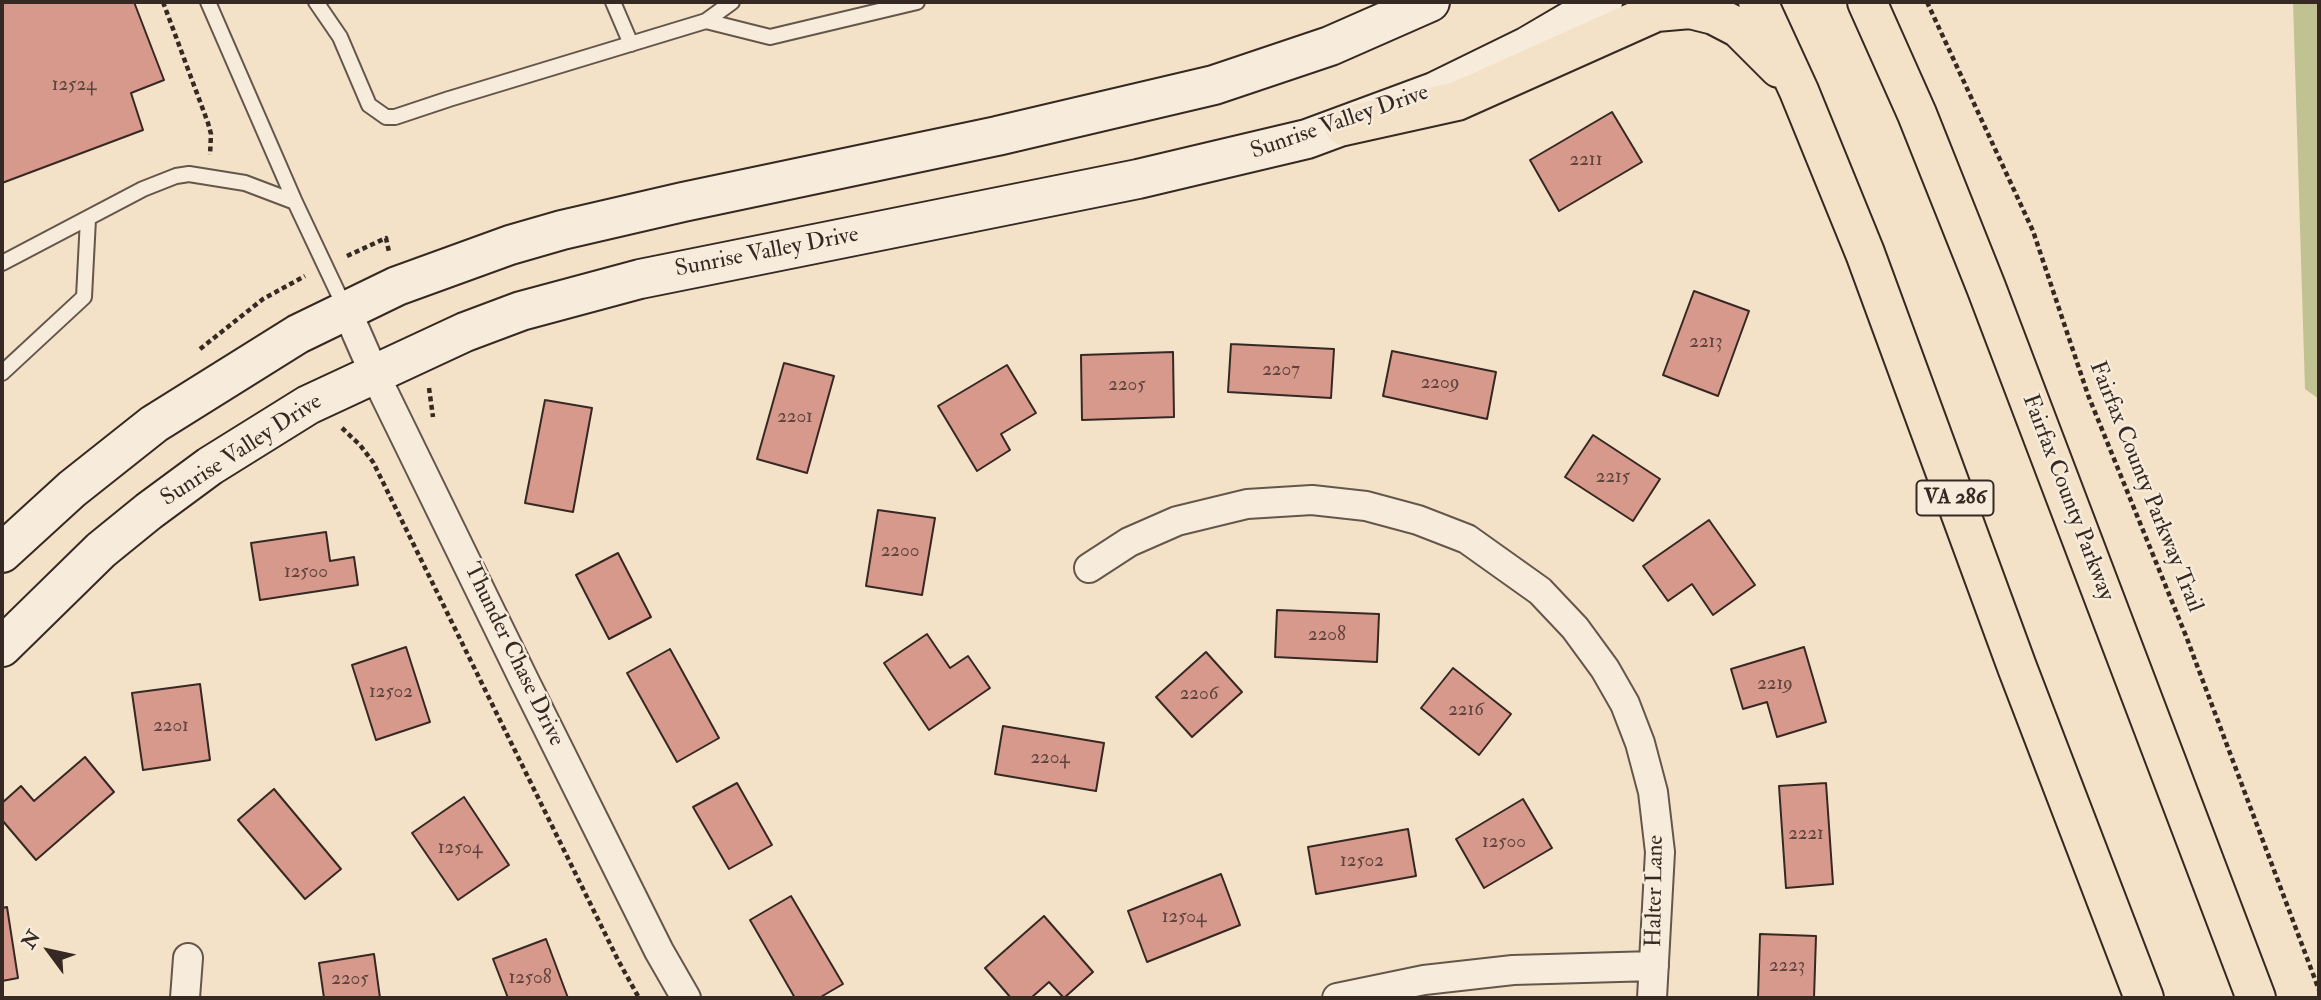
<!DOCTYPE html>
<style>
body{margin:0}
#map{position:relative;width:2321px;height:1000px;overflow:hidden;background:#f3e2c7;font-family:"IM FELL Double Pica",serif}
canvas{display:block}
.frame{position:absolute;inset:0;border:4px solid #362822;pointer-events:none}
.north{position:absolute;left:14px;top:916px;width:70px;height:70px;-webkit-text-stroke:5px #f7ecdb;paint-order:stroke;rotate:303deg;font-size:19px;font-weight:700;line-height:28px;text-align:center;color:#362822}
.north::after{content:'';display:block;margin:auto;width:24px;height:32px;background:#362822;clip-path:polygon(50% 0,100% 100%,50% 72%,0 100%)}
</style>
<div id="map">
<canvas width="2321" height="1000"></canvas>
<div class="frame"></div>
<div class="north">N</div>
</div>
<script>
const c = document.querySelector('canvas').getContext('2d');
c.lineJoin = 'round';
function fill(path, color) {
  c.fillStyle = color;
  c.fill(path, 'evenodd');
}
function poly(rows) {
  const path = new Path2D();
  for (const r of rows) {
    path.moveTo(r[0], r[1]);
    for (let i = 2; i < r.length; i += 2) path.lineTo(r[i], r[i + 1]);
  }
  return path;
}
function stroke(path, color, width, dash) {
  c.strokeStyle = color;
  c.lineWidth = width;
  c.lineCap = dash ? 'butt' : 'round';
  c.setLineDash(dash || []);
  c.stroke(path);
}
function write(font, color, halo, rows, align = 'center') {
  c.font = font + ' "IM FELL Double Pica",serif';
  c.lineWidth = 5;
  c.setLineDash([]);
  c.textBaseline = 'middle';
  c.strokeStyle = halo;
  c.fillStyle = color;
  for (const [text, x, y, turn = 0] of rows) {
    c.save();
    c.translate(x, y);
    c.rotate((+turn || 0) * Math.PI / 180);
    c.textAlign = isNaN(turn) ? turn : align;
    if (halo) c.strokeText(text, 0, 0);
    c.fillText(text, 0, 0);
    c.restore();
  }
}
const green = poly([
 [2293,2,2319,2,2319,399,2305,389]
]);
const building = poly([
 [2,2,134,2,164,80,131,93,143,130,2,183,2,2],
 [1612,112,1642,162,1559,211,1530,160,1612,112],
 [1694,291,1749,311,1718,396,1663,375,1694,291],
 [1231,344,1334,349,1331,398,1228,392,1231,344],
 [1392,351,1496,372,1487,419,1383,396,1392,351],
 [1173,352,1174,417,1082,420,1081,355,1173,352],
 [784,363,834,376,807,473,757,459,784,363],
 [1007,365,1036,413,1001,434,1010,450,977,471,938,406,1007,365],
 [545,400,592,408,573,512,525,503,545,400],
 [1593,435,1660,479,1633,521,1565,477,1593,435],
 [878,510,935,518,922,595,866,586,878,510],
 [1709,520,1755,585,1713,615,1692,584,1668,601,1643,566,1709,520],
 [326,532,330,561,354,557,358,585,260,600,251,543,326,532],
 [618,553,651,617,609,639,576,575,618,553],
 [1277,610,1379,614,1377,662,1275,657,1277,610],
 [927,634,950,668,968,656,990,688,929,730,884,663,927,634],
 [406,647,430,722,376,740,352,665,406,647],
 [1804,647,1826,722,1777,737,1767,702,1743,709,1731,669,1804,647],
 [670,649,719,738,677,762,627,673,670,649],
 [1206,652,1242,692,1192,737,1156,697,1206,652],
 [1453,668,1511,714,1479,755,1421,708,1453,668],
 [200,684,210,760,143,770,132,693,200,684],
 [1003,726,1104,743,1096,791,995,774,1003,726],
 [85,757,114,792,36,860,2,820,2,803,21,786,34,801,85,757],
 [737,783,772,845,729,869,693,807,737,783],
 [1826,783,1833,884,1786,888,1779,786,1826,783],
 [274,789,341,869,305,899,238,820,274,789],
 [464,797,509,865,458,900,412,833,464,797],
 [1523,799,1552,848,1484,888,1456,839,1523,799],
 [1408,829,1416,876,1316,894,1308,847,1408,829],
 [1221,874,1240,925,1147,962,1128,911,1221,874],
 [791,896,843,984,819,998,795,998,750,920,791,896],
 [7,907,18,978,2,981,2,908,7,907],
 [1044,916,1093,972,1064,998,1049,982,1031,998,1011,998,985,968,1044,916],
 [1760,934,1816,936,1814,998,1758,998,1760,934],
 [546,939,568,998,508,998,493,959,546,939],
 [374,954,380,998,324,998,319,963,374,954]
]);
const path = poly([
 [163,2,208,123,211,134,210,155],
 [1927,2,2033,231,2088,395,2186,636,2319,990],
 [347,256,386,238,389,252],
 [200,349,263,299,305,276],
 [429,388,433,417],
 [342,428,360,445,373,462,618,960,639,998]
]);
const service = poly([
 [208,2,295,202,345,308],
 [316,2,340,37,369,105,386,117,395,117,449,99,706,21,732,2],
 [613,2,631,44],
 [706,21,770,37,917,2],
 [2,263,143,189,176,176,189,174,245,183,295,202],
 [2,373,84,297,88,219]
]);
const minor = poly([
 [346,309,374,373,524,680,659,951,686,998],
 [1089,568,1129,542,1177,521,1247,504,1312,500,1366,506,1418,520,1467,539,1540,591,1575,628,1605,669,1625,704,1640,743,1653,792,1660,852,1652,998],
 [185,998,188,958],
 [1337,998,1424,980,1513,970,1654,966]
]);
const secondary = poly([
 [2,553,72,489,154,424,298,334,397,286,510,245,562,230,683,202,997,136,1214,85,1330,46,1430,2],
 [2,647,101,550,149,511,210,466,308,405,465,332,521,311,640,279,1138,179,1307,139,1434,92,1528,46,1603,2]
]);
const trunk = poly([
 [1758,2,1799,91,1865,253,2017,667,2144,998],
 [1867,2,1917,114,1986,287,2256,998],
 [1344,126,1457,101,1656,12,1690,9,1714,15,1739,28,1779,68]
]);
const numberNames = [
 ["12524",74,86],
 ["2211",1586,161],
 ["2213",1706,343],
 ["2207",1281,371],
 ["2209",1440,384],
 ["2205",1127,386],
 ["2201",795,418],
 ["2215",1613,478],
 ["2200",900,552],
 ["12500",306,573],
 ["2208",1327,636],
 ["2219",1775,685],
 ["12502",391,693],
 ["2206",1199,695],
 ["2216",1466,711],
 ["2201",171,727],
 ["2204",1050,759],
 ["2221",1806,835],
 ["12500",1504,843],
 ["12504",460,849],
 ["12502",1362,862],
 ["12504",1184,918],
 ["2223",1787,967],
 ["12508",530,979],
 ["2205",350,980]
];
const shields = [
 [1955,498,77]
];
const shieldNames = [
 ["VA 286",1955,498]
];
const streetNames = [
 ["Sunrise Valley Drive",1340,123,-19],
 ["Sunrise Valley Drive",767,253,-11],
 ["Sunrise Valley Drive",242,451,-33],
 ["Fairfax County Parkway Trail",2145,487,68],
 ["Fairfax County Parkway",2067,498,69],
 ["Thunder Chase Drive",513,655,64],
 ["Halter Lane",1656,891,-89]
];
fill(green, '#c0c292');
fill(building, '#d8998d');
stroke(building, '#362822', 2);
stroke(service, '#65564b', 18);
stroke(minor, '#65564b', 32);
stroke(secondary, '#362822', 42);
stroke(trunk, '#362822', 42);
stroke(path, '#362822', 4.5, [5, 3.5]);
stroke(service, '#f7ecdb', 14);
stroke(minor, '#f7ecdb', 28);
stroke(secondary, '#f7ecdb', 38);
stroke(trunk, '#f3e2c7', 38);
write('19px', '#5e443d', null, numberNames);
for (const [x, y, w] of shields) {
  const box = new Path2D();
  box.roundRect(x - w / 2, y - 17.5, w, 35, 5);
  c.fillStyle = '#f7ecdb';
  c.fill(box);
  stroke(box, '#362822', 2);
}
write('bold 21px', '#362822', null, shieldNames);
write('23px', '#362822', '#f7ecdb', streetNames);
</script>
